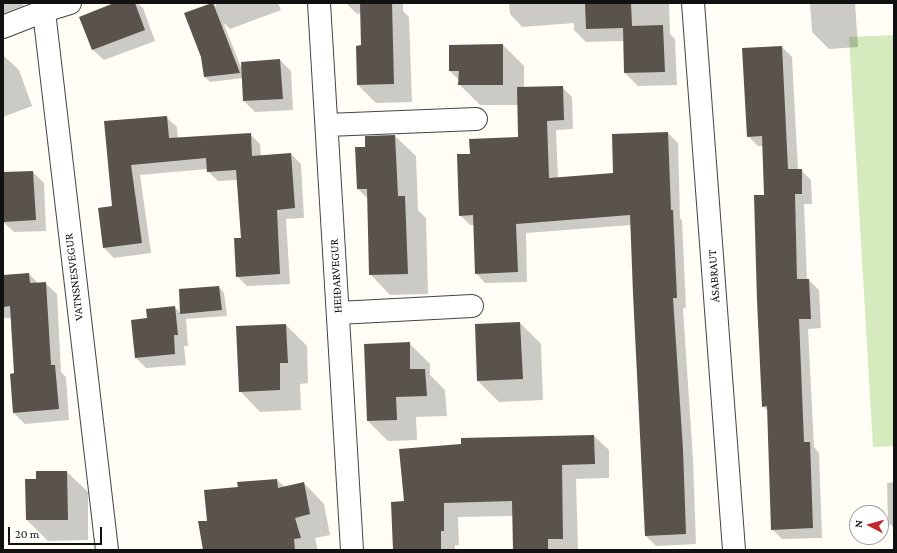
<!DOCTYPE html>
<meta charset="utf-8">
<style>
body{margin:0}
#map{position:relative;width:897px;height:553px;overflow:hidden;background:#fffdf5;font-family:"Crimson Pro",serif}
canvas{display:block}
.frame{position:absolute;inset:0;border:4px solid #111;pointer-events:none}
.north{position:absolute;left:849px;top:505px;width:40px;height:40px;box-sizing:border-box;background:#fff;border:1px solid #a0a0a0;border-radius:50%;rotate:276deg;font-size:11px;font-weight:700;line-height:16px;text-align:center;color:#111}
.north::after{content:'';display:block;margin:auto;width:14px;height:18px;background:#c4262e;clip-path:polygon(50% 0,100% 100%,50% 72%,0 100%)}
.scale{position:absolute;left:8px;top:527px;width:94px;height:18px;box-sizing:border-box;border:2px solid #111;border-top:0;padding-left:5px;font-size:12px;line-height:14px;white-space:nowrap;color:#111;-webkit-text-stroke:3px #fff;paint-order:stroke}
</style>
<div id="map">
<canvas width="897" height="553"></canvas>
<div class="frame"></div>
<div class="north">N</div>
<div class="scale">20 m</div>
</div>
<script>
const c = document.querySelector('canvas').getContext('2d');
c.lineJoin = 'round';
function fill(path, color) {
  c.fillStyle = color;
  c.fill(path, 'evenodd');
}
function poly(rows) {
  const path = new Path2D();
  for (const r of rows) {
    path.moveTo(r[0], r[1]);
    for (let i = 2; i < r.length; i += 2) path.lineTo(r[i], r[i + 1]);
  }
  return path;
}
function stroke(path, color, width, dash) {
  c.strokeStyle = color;
  c.lineWidth = width;
  c.lineCap = dash ? 'butt' : 'round';
  c.setLineDash(dash || []);
  c.stroke(path);
}
function write(font, color, halo, rows, align = 'center') {
  c.font = font + ' "Crimson Pro",serif';
  c.lineWidth = 4;
  c.setLineDash([]);
  c.textBaseline = 'middle';
  c.strokeStyle = halo;
  c.fillStyle = color;
  for (const [text, x, y, turn = 0] of rows) {
    c.save();
    c.translate(x, y);
    c.rotate((+turn || 0) * Math.PI / 180);
    c.textAlign = isNaN(turn) ? turn : align;
    if (halo) c.strokeText(text, 0, 0);
    c.fillText(text, 0, 0);
    c.restore();
  }
}
const green = poly([
 [894,35,894,446,873,447,849,37]
]);
const shadow = poly([
 [3,3,23,3,25,11,3,18],
 [117,3,137,3,143,8,155,41,104,60,93,50],
 [215,3,278,3,281,10,230,29,223,22,243,72,243,62,280,60,291,71,293,110,255,112,244,101,243,78,210,82,204,76,213,4,216,7],
 [346,3,403,3,403,11,409,17,412,102,376,103,358,85,362,46,361,13,357,14],
 [509,3,669,3,670,34,675,39,677,85,638,86,625,73,624,41,586,42,574,30,574,23,522,27,510,14],
 [810,3,855,3,858,47,829,49,812,32],
 [503,45,524,66,524,88,562,87,572,97,573,129,556,130,558,178,614,174,668,133,678,143,680,218,682,221,686,308,683,308,693,460,696,544,656,546,646,536,631,225,526,233,527,282,485,283,476,273,474,225,470,225,460,215,471,155,520,138,518,105,480,105,459,84,459,80,450,71],
 [782,47,792,57,798,170,801,170,811,180,812,204,804,204,807,280,809,280,819,290,821,328,808,329,814,447,819,453,822,538,782,539,772,529,768,411,763,406,765,196,763,146,758,146,748,136],
 [3,55,19,70,32,106,3,117],
 [166,117,177,127,178,139,250,134,260,144,261,156,291,154,301,164,304,218,286,219,290,284,247,286,237,276,242,238,238,180,218,181,208,171,207,169,140,175,151,253,114,258,104,248,113,207,105,122],
 [395,136,416,156,418,210,426,218,428,294,390,295,370,274,368,199,358,189,366,148],
 [33,172,44,183,46,231,14,232,3,222,3,173],
 [29,274,38,283,45,283,57,294,61,372,66,377,69,420,25,424,14,413,15,374,11,318,3,318,3,276],
 [219,287,224,293,227,316,186,319,188,346,184,346,186,365,146,368,135,357,148,319,175,307,181,314],
 [520,323,541,344,543,400,499,402,478,381,476,325],
 [286,325,307,346,308,383,300,384,301,410,260,412,240,391],
 [409,343,430,364,430,375,445,390,447,416,416,417,417,440,388,441,368,421],
 [594,436,609,450,609,478,576,479,578,550,514,550,513,516,458,517,459,545,455,545,455,550,394,550,405,502],
 [37,472,67,472,88,492,88,540,48,541,27,520,37,480],
 [277,480,285,487,304,483,324,504,330,535,315,538,318,550,204,550,208,522,239,488],
 [894,482,894,528,888,522,887,483]
]);
const building = poly([
 [114,3,135,3,145,30,92,50,79,17],
 [212,3,213,3,240,73,204,77,201,57,184,13],
 [360,3,392,3,394,84,357,85,356,46,361,45],
 [585,3,631,3,632,26,663,25,665,72,624,73,623,28,586,29],
 [503,44,503,85,458,85,459,71,449,71,449,45],
 [782,46,788,169,802,169,802,194,795,194,797,279,809,279,811,319,799,319,804,442,810,442,813,528,771,530,767,406,762,407,757,301,754,195,764,195,762,136,747,137,742,48],
 [280,59,283,99,243,101,241,62],
 [563,86,564,120,547,121,549,178,613,173,612,134,668,132,671,210,673,210,677,298,673,298,683,449,686,534,645,536,633,294,630,215,516,224,518,272,475,274,473,215,459,216,457,154,470,154,469,139,518,137,517,87],
 [167,116,169,138,251,133,252,156,291,153,295,208,277,210,280,274,236,277,234,238,241,238,236,170,207,172,206,158,131,165,142,243,103,248,98,208,112,206,104,121],
 [395,135,398,196,405,196,408,274,369,275,367,189,357,189,355,147,365,147,365,136],
 [33,171,36,220,3,222,3,172],
 [29,273,30,283,46,282,51,365,55,365,59,409,13,413,10,374,14,373,10,306,3,307,3,275],
 [219,286,222,310,180,314,179,289],
 [175,306,178,335,174,335,175,354,135,358,131,320,147,318,146,309],
 [520,322,523,379,477,381,475,324],
 [286,324,288,363,280,363,280,390,239,392,236,326],
 [410,342,410,369,425,369,427,396,396,397,397,420,367,421,364,344],
 [594,435,595,464,562,465,563,539,548,539,548,550,513,550,512,501,444,503,444,531,441,531,441,550,393,550,391,502,404,501,399,449,461,444,461,438],
 [36,471,67,471,68,520,26,520,25,479,36,479],
 [277,479,278,488,304,482,310,514,295,518,301,538,294,539,295,550,203,550,198,521,207,521,204,490,238,487,237,482]
]);
const minor = poly([
 [43,3,107,550],
 [319,3,352,550],
 [693,3,734,550],
 [3,27,44,11,70,3],
 [327,125,476,119],
 [338,313,472,306]
]);
const streetNames = [
 ["HEIÐARVEGUR",336,276,-93],
 ["ÁSABRAUT",714,276,-94],
 ["VATNSNESVEGUR",74,277,-97]
];
fill(green, '#d5ebbd');
fill(shadow, '#0003');
fill(building, '#5a524d');
stroke(minor, '#444', 24);
stroke(minor, '#fff', 22);
write('12px', '#111', '#fff', streetNames);
</script>
